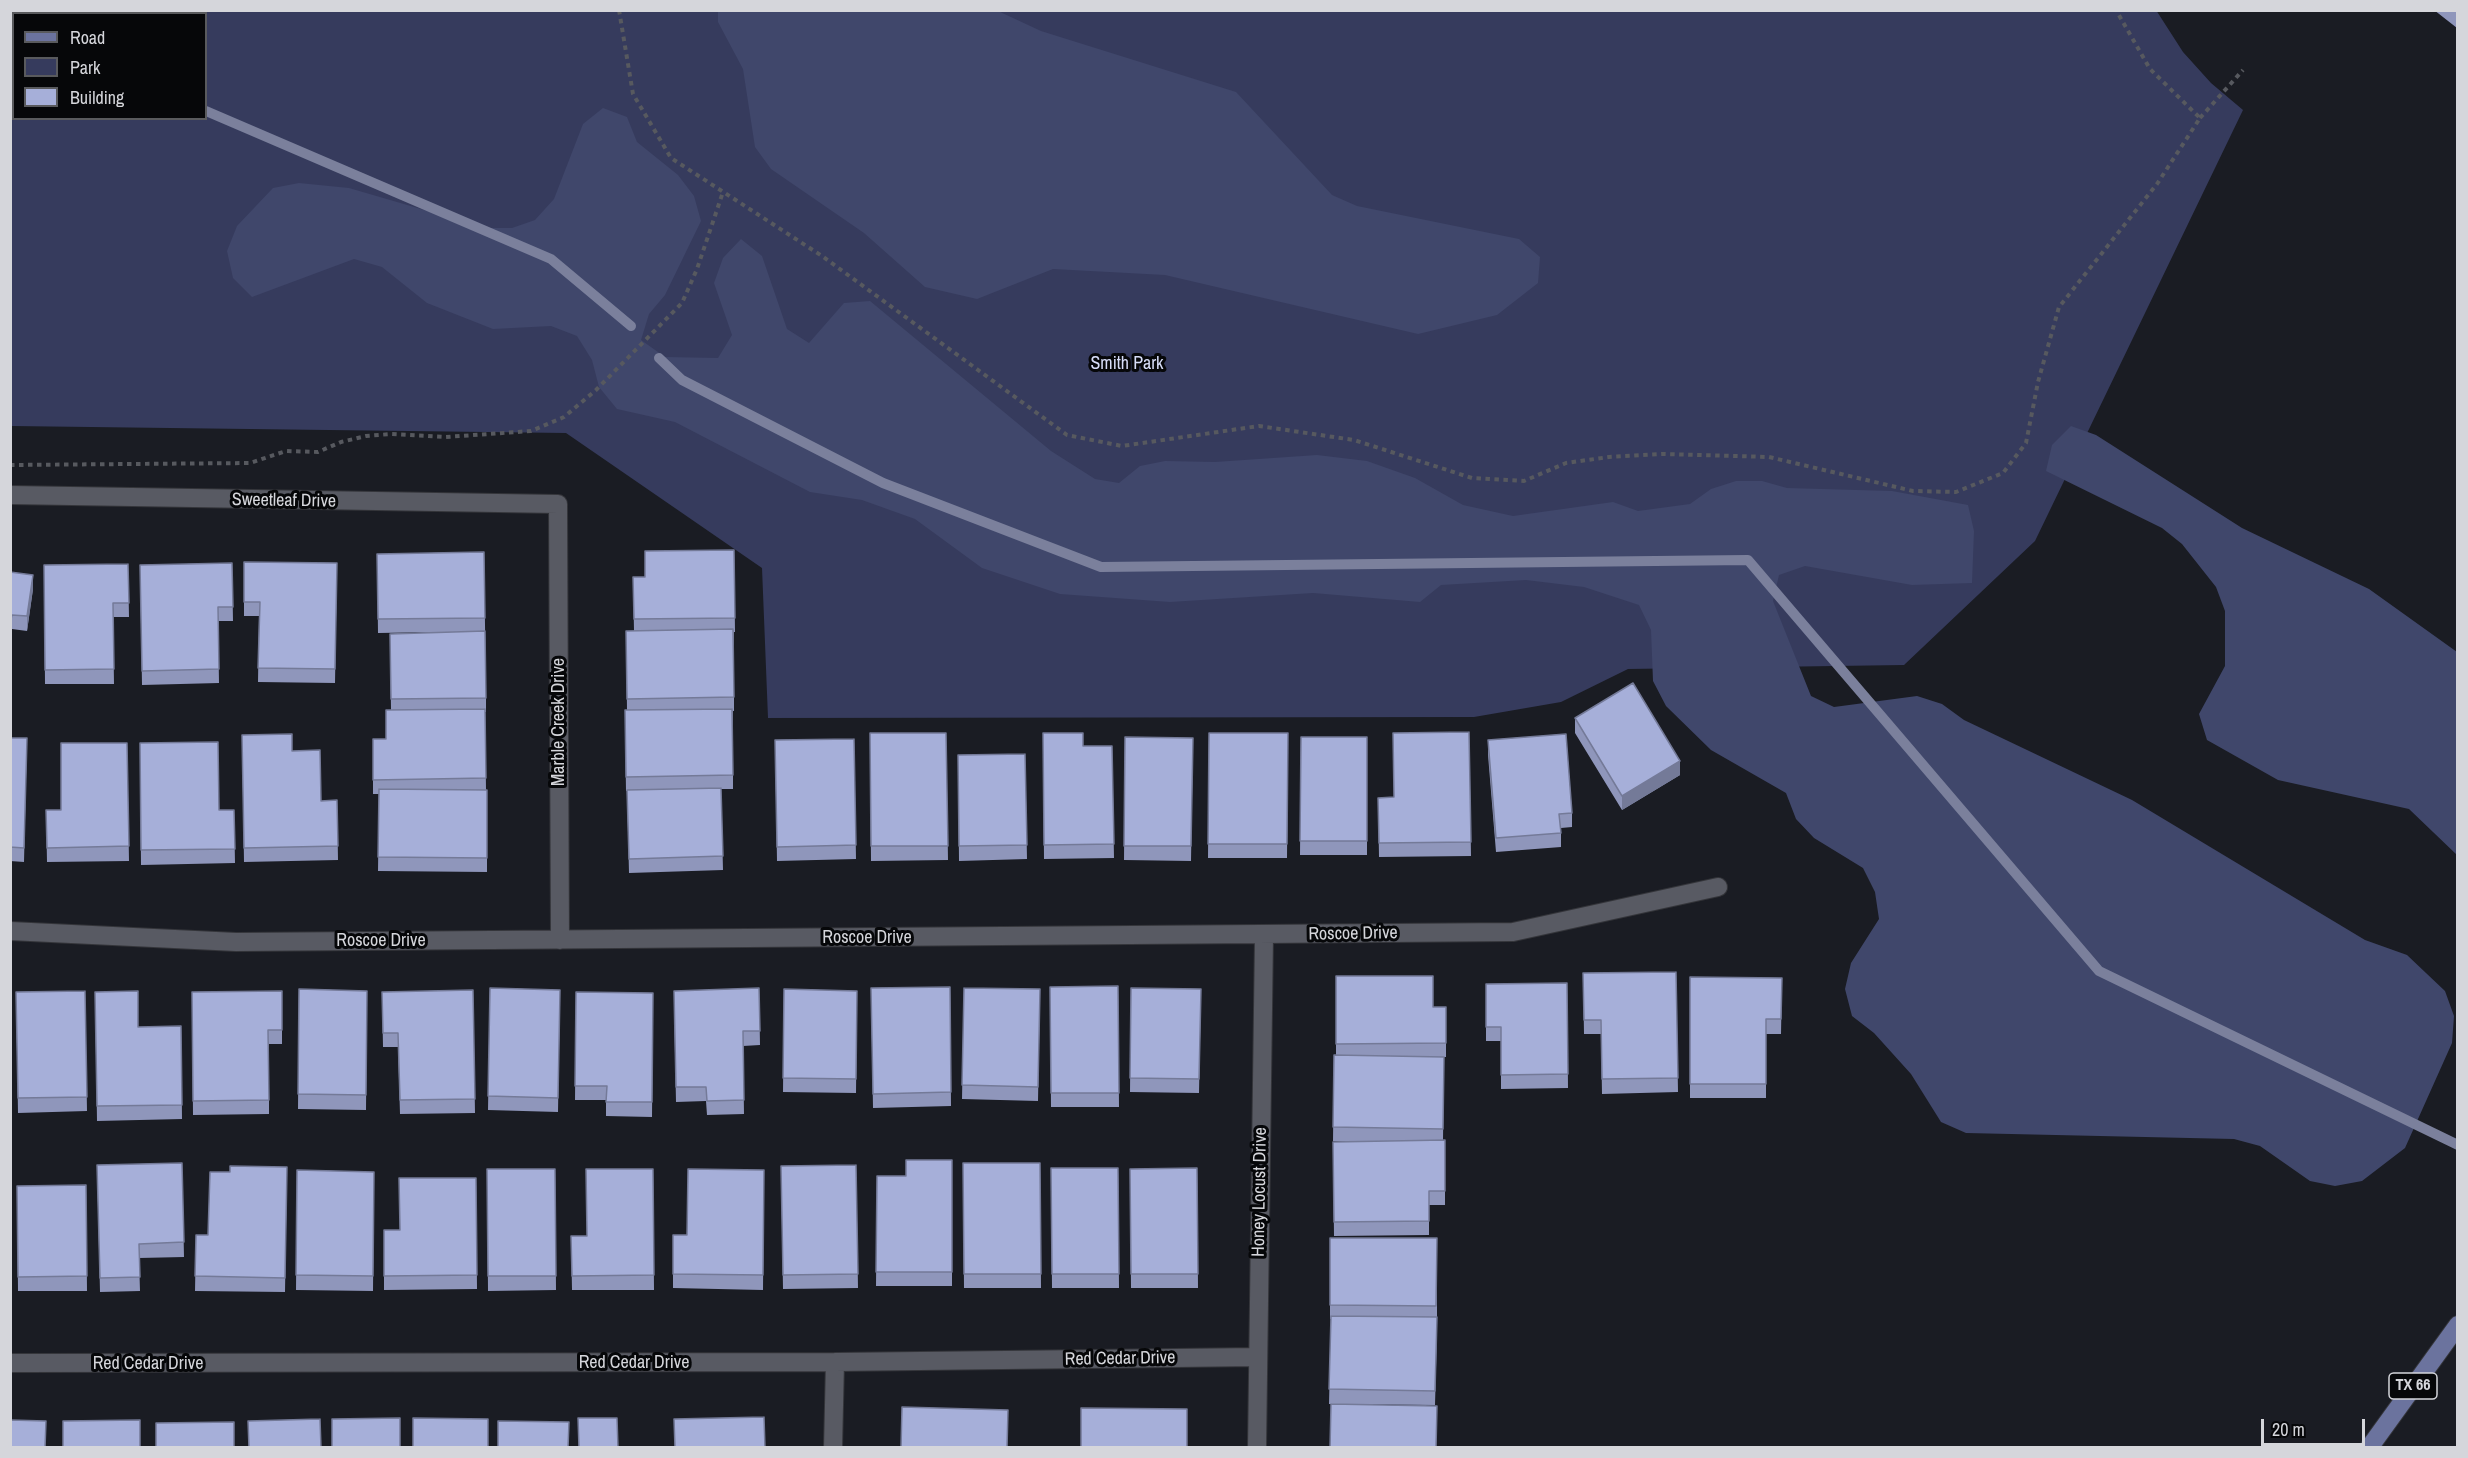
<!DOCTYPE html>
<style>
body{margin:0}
#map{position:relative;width:2468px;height:1458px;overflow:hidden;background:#1a1c23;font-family:"Archivo Narrow",sans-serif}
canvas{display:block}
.frame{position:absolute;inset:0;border:12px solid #d5d6db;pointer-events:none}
.legend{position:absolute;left:12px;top:12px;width:195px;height:108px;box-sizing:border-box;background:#060709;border:2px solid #595a5d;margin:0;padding:8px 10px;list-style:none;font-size:18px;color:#d5d6db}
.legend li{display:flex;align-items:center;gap:12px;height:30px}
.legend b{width:30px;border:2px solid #595a5d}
.scale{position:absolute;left:2261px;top:1419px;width:104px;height:27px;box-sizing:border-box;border:3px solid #d5d6db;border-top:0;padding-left:8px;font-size:18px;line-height:21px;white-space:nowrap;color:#d5d6db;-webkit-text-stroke:4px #060709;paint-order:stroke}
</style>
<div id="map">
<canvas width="2468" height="1458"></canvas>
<div class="frame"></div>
<ul class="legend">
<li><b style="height:8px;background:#6b739e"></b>Road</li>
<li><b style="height:16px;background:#363b5d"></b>Park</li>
<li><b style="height:16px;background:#a6afd9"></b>Building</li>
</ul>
<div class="scale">20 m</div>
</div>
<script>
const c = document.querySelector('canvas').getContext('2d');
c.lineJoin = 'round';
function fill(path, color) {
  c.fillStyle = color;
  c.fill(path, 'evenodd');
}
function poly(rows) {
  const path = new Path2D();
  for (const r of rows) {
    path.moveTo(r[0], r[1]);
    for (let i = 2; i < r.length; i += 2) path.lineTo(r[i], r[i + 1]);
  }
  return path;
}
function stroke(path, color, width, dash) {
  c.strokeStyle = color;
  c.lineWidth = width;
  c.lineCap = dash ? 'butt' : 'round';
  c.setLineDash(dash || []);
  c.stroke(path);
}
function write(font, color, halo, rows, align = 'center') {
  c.font = font + ' "Archivo Narrow",sans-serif';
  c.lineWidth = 6;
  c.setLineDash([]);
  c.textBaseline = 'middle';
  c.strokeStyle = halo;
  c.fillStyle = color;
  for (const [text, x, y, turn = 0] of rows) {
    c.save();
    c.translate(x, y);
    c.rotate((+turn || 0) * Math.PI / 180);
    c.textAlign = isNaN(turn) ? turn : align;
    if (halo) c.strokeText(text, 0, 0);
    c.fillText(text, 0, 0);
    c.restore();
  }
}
const green = poly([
 [2156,10,2183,52,2211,83,2243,110,2035,541,1904,665,1628,669,1561,702,1474,717,768,718,762,568,566,433,11,426,11,11],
 [14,14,206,14,206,118,14,118]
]);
const forest = poly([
 [718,11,998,11,1041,31,1236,92,1332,195,1357,206,1519,239,1540,257,1538,283,1497,315,1418,334,1165,275,1053,269,977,299,925,287,864,233,771,169,755,147,743,69,718,22],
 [603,108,627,117,637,142,678,175,694,196,701,221,665,295,649,314,641,340,665,357,718,358,732,335,714,283,723,258,741,239,762,256,787,329,809,343,844,303,870,301,1051,451,1095,479,1119,483,1140,466,1165,461,1215,462,1317,455,1367,461,1415,478,1463,505,1513,516,1613,502,1638,511,1690,504,1711,489,1736,481,1762,481,1787,488,1892,491,1968,505,1974,531,1972,583,1912,585,1805,566,1779,575,1773,601,1811,696,1834,707,1917,696,1942,704,1964,720,2132,800,2365,940,2407,955,2445,991,2454,1016,2452,1043,2405,1148,2362,1181,2335,1186,2310,1181,2260,1146,2234,1139,1966,1133,1941,1122,1911,1074,1874,1033,1852,1016,1845,989,1851,963,1879,919,1875,892,1863,868,1814,838,1796,819,1786,793,1711,750,1666,706,1653,681,1651,630,1639,605,1584,587,1526,580,1441,585,1420,602,1313,593,1170,602,1060,594,982,568,915,519,862,500,810,492,675,422,617,409,599,387,592,360,577,336,551,326,493,329,427,303,382,267,354,259,252,297,233,278,227,251,237,226,273,188,299,183,349,188,486,228,512,228,535,220,554,199,583,124],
 [2071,426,2096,435,2242,528,2369,589,2457,652,2457,855,2409,809,2278,780,2207,740,2199,714,2225,666,2225,611,2216,587,2182,544,2162,528,2046,471,2052,445]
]);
const stream = poly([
 [10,28,14,30],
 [206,111,551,259,631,326],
 [659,358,682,380,883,483,1101,567,1748,560,2099,971,2458,1145]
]);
const path = poly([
 [619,10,633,94,671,158,822,256,1067,435,1122,446,1259,426,1354,440,1472,478,1524,481,1566,463,1609,457,1663,454,1769,457,1913,491,1956,492,2003,473,2026,443,2038,382,2059,307,2157,184,2200,118,2150,69,2116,10],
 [2200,118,2243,70],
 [10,465,250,463,286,451,318,452,341,442,366,436,391,434,446,437,531,431,564,417,596,390,682,303,697,269,723,192]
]);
const street = poly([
 [10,495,558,504,560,940],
 [10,931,236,942,1513,932,1718,887],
 [10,1363,835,1362,1257,1357],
 [833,1448,835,1362],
 [1257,1448,1264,936]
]);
const primary = poly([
 [2369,1448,2458,1325]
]);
const wall = poly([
 [2434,10,2457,10,2457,28],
 [734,550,735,632,734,632,734,711,733,711,733,789,721,789,723,870,629,873,627,791,626,791,625,725,627,710,626,631,634,631,633,577,645,577],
 [484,552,486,698,486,712,485,712,486,790,487,790,487,872,378,871,379,794,373,794,373,739,386,739,391,710,390,634,440,632,378,633,377,554],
 [244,562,337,563,335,683,258,682,259,616,244,616],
 [232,563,233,621,218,621,219,683,142,685,140,565],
 [128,564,129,617,113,617,114,684,45,684,44,565],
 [10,572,33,589,27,631,12,629],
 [1575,718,1680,775,1622,810,1575,733],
 [1469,732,1471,856,1379,857,1378,798,1394,797],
 [870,733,946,733,948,860,871,861],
 [1043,733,1083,746,1112,746,1114,858,1044,859],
 [1209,733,1288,733,1287,858,1208,858],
 [242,735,292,751,321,801,337,800,338,860,244,862],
 [1125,737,1193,738,1191,861,1124,860],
 [1301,737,1367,737,1367,855,1300,855],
 [10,738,27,738,24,862,10,861],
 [854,739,856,859,777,861,775,740],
 [1488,740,1572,813,1572,827,1561,828,1561,847,1496,852,1488,755],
 [127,743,129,861,47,862,46,810,61,810],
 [140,743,219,810,234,810,235,863,141,865],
 [1025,754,1027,859,959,861,958,755],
 [1676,972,1678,1092,1602,1094,1601,1034,1584,1034,1583,973],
 [1336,976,1433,1007,1446,1007,1446,1057,1444,1057,1443,1140,1445,1140,1445,1205,1429,1205,1429,1235,1334,1236,1333,1142,1358,1141,1333,1141,1334,1055,1336,1055],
 [1690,977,1782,978,1781,1034,1766,1034,1766,1098,1690,1098],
 [1567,983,1568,1088,1501,1089,1501,1041,1486,1041,1486,984],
 [1118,986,1119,1107,1051,1107,1050,987],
 [950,987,951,1106,873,1108,871,988],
 [490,988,560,990,558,1112,488,1110],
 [759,988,760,1045,743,1046,744,1114,707,1115,706,1101,676,1102,674,1005],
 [964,988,1040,989,1038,1101,962,1099],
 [1131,988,1201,989,1199,1093,1130,1092],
 [299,989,367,991,366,1110,298,1109],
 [784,989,857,991,856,1093,783,1092],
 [473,990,475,1113,400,1114,398,1047,383,1047,382,992],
 [85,991,87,1111,18,1113,16,992],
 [282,991,282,1044,269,1044,269,1114,193,1115,192,992],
 [95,992,138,1027,181,1026,182,1119,97,1121],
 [576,992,653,993,652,1117,606,1116,606,1100,575,1100],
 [952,1160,952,1286,876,1286,877,1176,906,1176],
 [182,1163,184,1257,139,1258,140,1291,100,1292,97,1165],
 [963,1163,1040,1163,1041,1288,964,1288],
 [856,1165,858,1288,783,1289,781,1166],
 [287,1167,285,1292,195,1291,196,1235,208,1235,230,1172],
 [1051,1168,1118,1168,1119,1288,1052,1288],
 [1197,1168,1198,1288,1131,1288,1130,1169],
 [487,1169,555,1169,556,1290,488,1291],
 [653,1169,654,1290,572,1290,571,1236,587,1236],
 [297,1170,374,1172,373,1291,296,1290],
 [764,1170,763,1290,673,1288,673,1235,687,1235],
 [476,1178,477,1289,384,1290,384,1230,399,1230],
 [86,1185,87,1291,18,1291,17,1186],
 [1330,1238,1437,1238,1437,1332,1435,1405,1329,1404,1331,1319,1330,1319]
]);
const shadedWall = poly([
 [33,575,33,589,27,631,27,616],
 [12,615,12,629,10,637,10,623],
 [1680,761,1680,775,1622,810,1622,796]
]);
const building = poly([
 [734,550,735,618,634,619,633,577,645,577,645,551,734,550],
 [484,552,485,618,378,619,377,554,484,552],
 [244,562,337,563,335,669,258,668,260,602,244,602,244,562],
 [232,563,233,607,218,607,219,669,142,671,140,565,232,563],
 [128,564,129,603,113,603,114,669,45,670,44,565,128,564],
 [10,572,33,575,27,616,12,615,10,623,10,572],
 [733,629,734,697,627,699,626,631,733,629],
 [485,631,486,698,391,699,390,634,485,631],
 [1633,683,1680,761,1622,796,1575,718,1633,683],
 [485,709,486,778,373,780,373,739,386,739,386,710,485,709],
 [732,709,733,775,626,777,625,710,732,709],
 [1469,732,1471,842,1379,843,1378,798,1394,797,1393,733,1469,732],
 [870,733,946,733,948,846,871,846,870,733],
 [1043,733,1083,733,1083,746,1112,746,1114,844,1044,845,1043,733],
 [1209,733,1288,733,1287,844,1208,844,1209,733],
 [292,734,292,751,320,750,321,801,337,800,338,846,244,848,242,735,292,734],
 [1566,734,1572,813,1559,814,1561,833,1496,838,1488,740,1566,734],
 [1125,737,1193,738,1191,846,1124,846,1125,737],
 [1301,737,1367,737,1367,841,1300,841,1301,737],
 [10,738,27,738,24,848,10,847,10,738],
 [854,739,856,845,777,847,775,740,854,739],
 [218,742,219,810,234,810,235,849,141,850,140,743,218,742],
 [61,743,127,743,129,846,47,848,46,810,61,810,61,743],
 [1025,754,1027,845,959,846,958,755,1025,754],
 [721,788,723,856,629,859,627,790,721,788],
 [379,789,487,790,487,858,378,857,379,789],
 [1676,972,1678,1078,1602,1079,1601,1020,1584,1020,1583,973,1676,972],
 [1336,976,1433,976,1433,1007,1446,1007,1446,1043,1336,1044,1336,976],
 [1690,977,1782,978,1781,1019,1766,1019,1766,1084,1690,1084,1690,977],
 [1567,983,1568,1074,1501,1075,1501,1027,1486,1027,1486,984,1567,983],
 [1118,986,1119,1093,1051,1093,1050,987,1118,986],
 [950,987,951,1092,873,1094,871,988,950,987],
 [490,988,560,990,558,1098,488,1096,490,988],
 [759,988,760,1031,743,1031,744,1100,707,1101,706,1087,676,1087,674,991,759,988],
 [964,988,1040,989,1038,1087,962,1085,964,988],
 [1131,988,1201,989,1199,1079,1130,1078,1131,988],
 [299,989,367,991,366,1095,298,1094,299,989],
 [784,989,857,991,856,1079,783,1078,784,989],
 [473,990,475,1099,400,1100,398,1033,383,1033,382,992,473,990],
 [85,991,87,1097,18,1098,16,992,85,991],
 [138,991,138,1027,181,1026,182,1105,97,1106,95,992,138,991],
 [282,991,282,1030,268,1030,269,1100,193,1101,192,992,282,991],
 [576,992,653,993,652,1102,606,1102,607,1086,575,1086,576,992],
 [1334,1055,1444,1057,1443,1129,1333,1127,1334,1055],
 [1445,1140,1445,1191,1429,1191,1429,1221,1334,1222,1333,1142,1445,1140],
 [906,1160,952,1160,952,1272,876,1272,877,1176,906,1176,906,1160],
 [182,1163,184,1242,139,1244,140,1277,100,1278,97,1165,182,1163],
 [963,1163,1040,1163,1041,1274,964,1274,963,1163],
 [856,1165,858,1274,783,1275,781,1166,856,1165],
 [230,1166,287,1167,285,1278,195,1276,196,1235,208,1235,210,1172,230,1172,230,1166],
 [1051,1168,1118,1168,1119,1274,1052,1274,1051,1168],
 [1197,1168,1198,1274,1131,1274,1130,1169,1197,1168],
 [487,1169,555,1169,556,1276,488,1276,487,1169],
 [586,1169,653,1169,654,1275,572,1276,571,1236,587,1236,586,1169],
 [688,1169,764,1170,763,1275,673,1274,673,1235,687,1235,688,1169],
 [297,1170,374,1172,373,1276,296,1275,297,1170],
 [399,1178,476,1178,477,1275,384,1276,384,1230,400,1230,399,1178],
 [86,1185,87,1276,18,1277,17,1186,86,1185],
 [1330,1238,1437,1238,1436,1306,1330,1305,1330,1238],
 [1331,1316,1437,1317,1435,1391,1329,1389,1331,1316],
 [1331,1404,1437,1406,1436,1448,1330,1448,1331,1404],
 [902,1407,1008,1410,1007,1448,901,1448,902,1407],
 [1081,1408,1187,1409,1187,1448,1081,1448,1081,1408],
 [764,1417,765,1448,675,1448,674,1419,764,1417],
 [400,1418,400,1448,332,1448,332,1419,400,1418],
 [413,1418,488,1419,488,1448,413,1448,413,1418],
 [578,1418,617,1418,618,1448,579,1448,578,1418],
 [320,1419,321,1448,249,1448,248,1421,320,1419],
 [10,1420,46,1421,45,1448,10,1448,10,1420],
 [140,1420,140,1448,63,1448,63,1421,140,1420],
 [498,1421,569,1422,568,1448,498,1448,498,1421],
 [234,1422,234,1448,156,1448,156,1423,234,1422]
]);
const shields = [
 [2413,1386,48]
];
const shieldNames = [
 ["TX 66",2413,1386]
];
const parkNames = [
 ["Smith Park",1127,364]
];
const streetNames = [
 ["Sweetleaf Drive",284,501,1],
 ["Marble Creek Drive",559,722,-90],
 ["Roscoe Drive",1353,934,-1],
 ["Roscoe Drive",867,938],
 ["Roscoe Drive",381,941],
 ["Honey Locust Drive",1260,1192,-89],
 ["Red Cedar Drive",1120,1359,-1],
 ["Red Cedar Drive",634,1363],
 ["Red Cedar Drive",148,1364]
];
fill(green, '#363b5d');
fill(forest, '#40476b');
stroke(stream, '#7b809c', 10);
stroke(street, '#34353a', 20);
stroke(primary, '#34353a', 20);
stroke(path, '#57595f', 4, [4.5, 4.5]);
stroke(street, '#585a63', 18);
stroke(primary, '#6b739e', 18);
fill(wall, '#8f96bb');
fill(shadedWall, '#747a98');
fill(building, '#a6afd9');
stroke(building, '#747a98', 1.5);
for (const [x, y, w] of shields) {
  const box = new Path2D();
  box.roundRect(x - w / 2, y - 13, w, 26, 4.5);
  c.fillStyle = '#060709';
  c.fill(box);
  stroke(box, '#d5d6db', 1.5);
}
write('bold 16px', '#d5d6db', null, shieldNames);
write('18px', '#d7ddf8', '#060709', parkNames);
write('18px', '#d5d6db', '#060709', streetNames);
</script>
